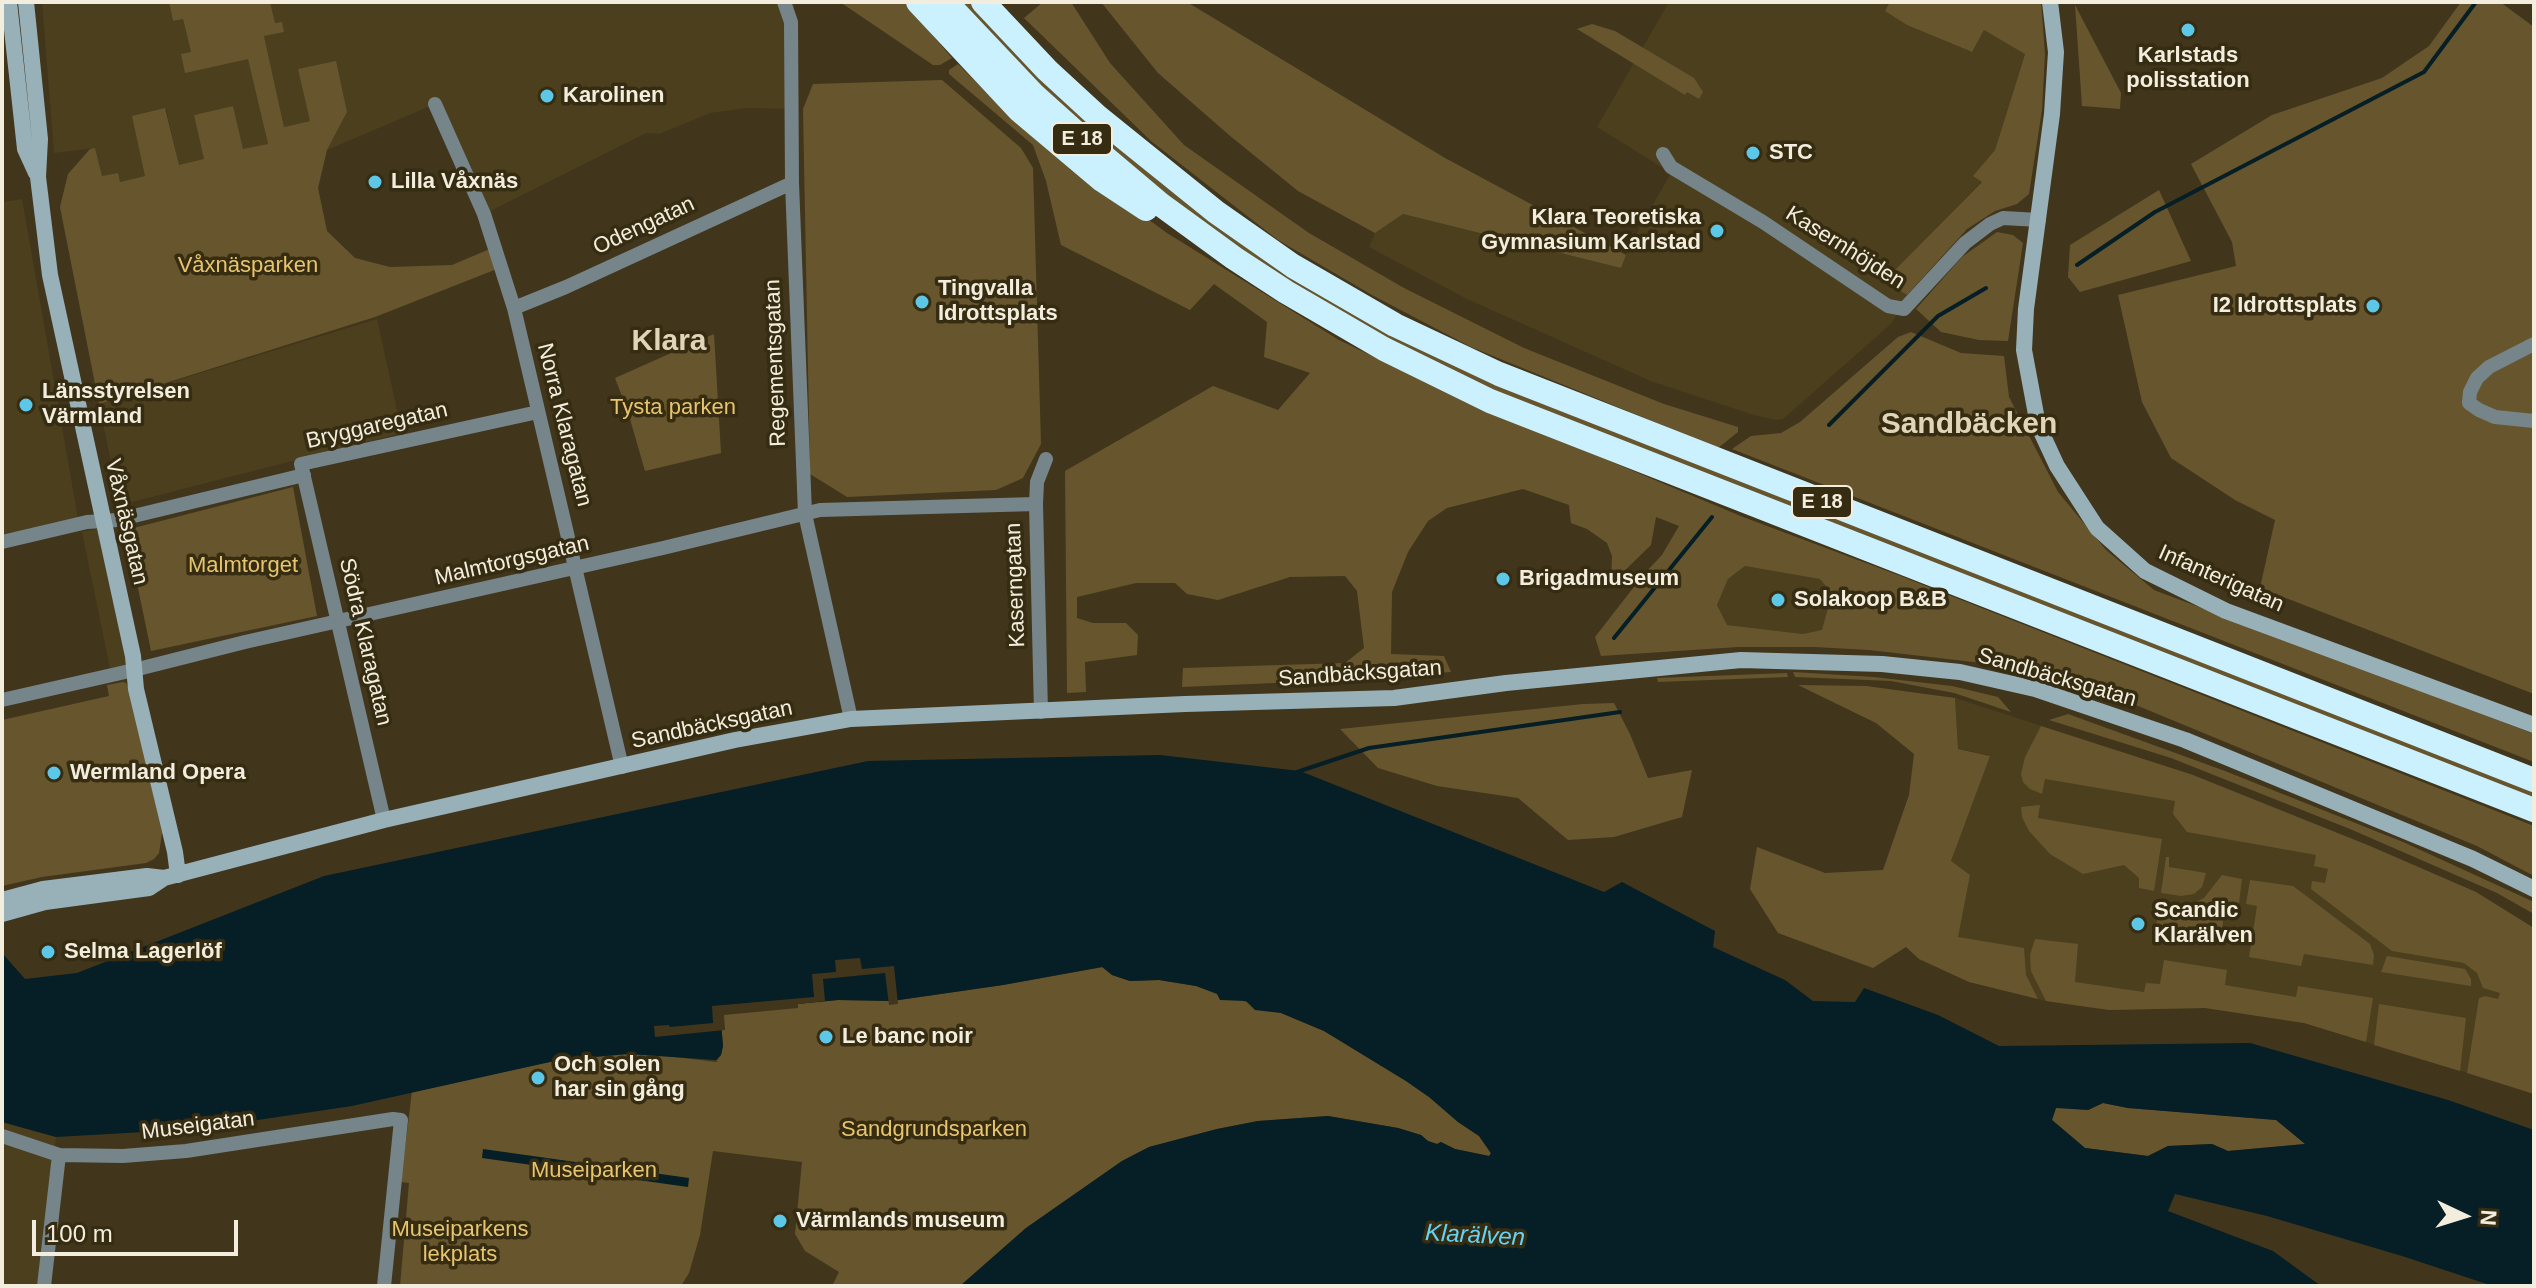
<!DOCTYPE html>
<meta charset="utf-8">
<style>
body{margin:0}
#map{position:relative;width:2536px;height:1288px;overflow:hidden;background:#41361c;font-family:Arial,sans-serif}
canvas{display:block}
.frame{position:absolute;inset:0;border:4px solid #f3eddd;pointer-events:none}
.north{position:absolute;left:2424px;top:1176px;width:80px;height:80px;-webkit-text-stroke:6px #362c12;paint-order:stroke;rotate:94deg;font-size:22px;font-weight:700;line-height:32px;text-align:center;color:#f3eddd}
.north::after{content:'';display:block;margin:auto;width:28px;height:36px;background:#f3eddd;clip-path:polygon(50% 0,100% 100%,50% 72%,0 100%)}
.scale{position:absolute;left:32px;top:1220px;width:206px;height:36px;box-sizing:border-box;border:4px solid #f3eddd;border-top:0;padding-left:10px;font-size:24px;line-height:28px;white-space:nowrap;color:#f3eddd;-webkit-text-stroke:6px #362c12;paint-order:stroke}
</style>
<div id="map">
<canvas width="2536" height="1288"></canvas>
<div class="frame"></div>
<div class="north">N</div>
<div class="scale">100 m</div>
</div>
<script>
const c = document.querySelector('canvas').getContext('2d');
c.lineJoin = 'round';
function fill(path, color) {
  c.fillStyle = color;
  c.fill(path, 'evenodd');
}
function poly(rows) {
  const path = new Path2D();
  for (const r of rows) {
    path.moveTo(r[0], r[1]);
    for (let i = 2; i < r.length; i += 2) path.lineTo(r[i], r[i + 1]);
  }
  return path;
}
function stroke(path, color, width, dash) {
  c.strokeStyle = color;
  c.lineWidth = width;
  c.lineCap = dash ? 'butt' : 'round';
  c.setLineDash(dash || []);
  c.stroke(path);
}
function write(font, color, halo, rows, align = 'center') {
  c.font = font + ' Arial,sans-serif';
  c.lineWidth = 7;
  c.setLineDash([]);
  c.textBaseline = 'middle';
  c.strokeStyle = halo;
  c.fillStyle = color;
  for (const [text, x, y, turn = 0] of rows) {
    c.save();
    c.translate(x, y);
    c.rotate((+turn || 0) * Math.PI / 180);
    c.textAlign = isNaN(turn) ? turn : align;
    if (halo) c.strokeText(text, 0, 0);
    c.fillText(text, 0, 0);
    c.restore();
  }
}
const built = poly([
 [42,2,169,2,173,21,183,19,191,52,248,58,268,144,243,150,233,106,194,115,205,160,179,166,166,109,145,176,120,182,102,176,95,148,54,153],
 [270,2,794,2,799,105,792,109,747,108,710,113,659,134,646,133,484,214,435,104,327,150,347,112,284,127,264,36,284,31,275,24],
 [1669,2,1890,2,1886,11,1907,25,1971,52,1984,30,2025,53,1995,150,1974,176,1982,181,1884,281,1907,295,1892,323,1783,419,1775,420,1754,415,1653,382,1467,299,1369,247,1375,233,1403,214,1621,268,1628,248,1671,173,1597,127],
 [22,199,79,524,2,542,2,202],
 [377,319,402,433,120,505,99,404],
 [106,527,135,668,111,673,82,532],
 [1745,566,1820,578,1832,593,1822,631,1803,634,1726,625,1717,605,1728,579],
 [1955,698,2193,775,2483,956,2502,987,2478,1076,2304,1023,2205,1008,2109,1010,2046,1001,1969,982,1919,959,1951,861,1989,755,1958,749],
 [2,1122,56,1137,39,1286,2,1286]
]);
const green = poly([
 [169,2,270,2,275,23,282,22,284,32,264,36,284,127,310,121,298,69,336,61,347,112,327,150,318,188,327,231,355,258,390,267,452,265,492,248,502,267,375,317,99,404,60,207,68,174,90,149,95,148,102,176,118,173,120,182,145,176,132,116,165,108,179,165,204,159,194,115,233,106,243,149,268,144,248,59,185,73,181,54,191,52,183,19,173,21],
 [840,2,904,2,952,58,940,65,933,65],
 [959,2,972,2,1086,118,1162,184,1290,274,1372,322,2534,790,2534,800,1473,385,1344,318,1154,190,1083,129],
 [1043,2,1071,2,1110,63,1184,145,1309,233,1404,288,1524,348,1664,404,1738,427,1738,432,1718,448,1471,347,1372,295,1278,240,1151,141,1024,18],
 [1101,2,1187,2,1445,158,1626,255,1621,268,1403,214,1375,233,1298,191,1229,135,1158,73],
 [1890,2,2041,2,2045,54,2042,110,2029,194,2017,204,1995,211,1967,229,1907,295,1884,281,1982,182,1973,176,1995,150,2025,54,1984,30,1972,52,1907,25,1885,11],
 [2461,2,2500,2,2534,27,2534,694,2260,588,2275,520,2235,500,2171,458,2142,402,2118,295,2236,266,2232,242,2191,164,2272,115,2382,78,2429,46],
 [2075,5,2121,93,2120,109,2082,106],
 [1592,24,1615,31,1694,78,1703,92,1699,99,1687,92,1685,95,1577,29],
 [958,64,1000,106,1080,170,1167,233,1339,340,1457,397,1743,517,1898,575,2534,826,2534,876,2477,846,2097,689,1991,664,1869,650,1814,647,1738,647,1601,656,1595,637,1644,574,1662,555,1679,526,1656,517,1651,545,1611,584,1612,556,1607,543,1587,529,1571,523,1569,505,1523,489,1447,508,1428,521,1408,552,1392,592,1391,654,1444,656,1451,672,1367,679,1182,687,1183,668,1345,663,1364,648,1357,591,1345,576,1290,577,1218,600,1187,594,1175,583,1136,583,1077,597,1077,618,1093,623,1126,623,1138,635,1137,655,1085,662,1086,692,1067,693,1065,471,1213,386,1278,410,1310,373,1264,357,1267,322,1214,284,1190,310,1061,245,1046,181,1033,145,949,74,949,70],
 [1745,566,1820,579,1832,593,1822,630,1803,634,1727,625,1717,605,1728,579],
 [942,80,1021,148,1033,168,1041,444,1023,478,996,490,847,497,810,474,803,109,813,84],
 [2159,190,2191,261,2080,292,2068,277,2070,245],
 [1997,232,2013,235,2023,243,2008,341,1979,340,1941,332,1916,309,1962,257],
 [1911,332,1961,353,2004,356,2009,397,2058,492,2106,550,2154,590,2534,734,2534,762,1732,449,1751,436,1781,433,1800,422,1898,337],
 [714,334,721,453,645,471,628,412,615,378],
 [293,487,317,616,151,651,126,530],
 [1793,672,1874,677,1952,686,1998,697,2011,712,1954,693,1891,681,1795,677],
 [1787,673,1788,677,1658,682,1657,678],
 [123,682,126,683,130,691,162,833,159,853,154,859,146,863,42,877,2,886,2,720,109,696,107,685],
 [1798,685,1866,686,1955,698,1958,749,1990,756,1951,861,1970,875,1958,937,2024,948,2026,975,2038,999,1969,982,1919,959,1906,947,1873,968,1778,933,1750,889,1757,847,1825,873,1883,870,1909,795,1914,754,1876,723],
 [1614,703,1630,734,1648,778,1692,770,1682,817,1614,837,1568,840,1518,798,1437,786,1378,768,1340,729,1583,704],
 [2068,714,2225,771,2403,842,2534,902,2534,914,2497,893,2350,829,2171,758,2049,720],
 [2041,726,2193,775,2370,846,2476,892,2534,928,2534,1094,2467,1073,2479,998,2485,996,2498,999,2500,993,2483,988,2477,973,2464,963,2392,951,2311,889,2312,881,2325,883,2328,869,2314,866,2316,855,2187,832,2173,814,2175,801,2045,779,2042,794,2030,789,2023,782,2021,774,2025,757],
 [2040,805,2038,818,2162,839,2154,891,2139,888,2139,878,2124,865,2083,874,2050,854,2029,831,2022,817,2021,807],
 [2166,857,2169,857,2169,867,2206,873,2202,887,2194,894,2181,896,2161,893],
 [2222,875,2242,879,2239,903,2226,901,2221,937,2165,928,2164,931,2155,929,2161,903,2190,905,2204,898],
 [2250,880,2293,886,2370,944,2374,955,2373,965,2304,954,2301,966,2249,957,2257,906,2246,904],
 [2035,939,2078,944,2075,982,2144,992,2146,983,2160,984,2164,960,2227,970,2225,985,2296,997,2298,986,2373,998,2366,1042,2304,1023,2205,1008,2109,1010,2046,1001,2031,971,2030,955],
 [2387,956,2465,969,2471,979,2471,986,2381,972],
 [1103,967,1112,975,1130,981,1159,980,1196,986,1281,1013,1324,1031,1406,1081,1429,1097,1458,1122,1479,1136,1491,1154,1489,1156,1455,1149,1441,1142,1437,1144,1428,1141,1421,1135,1398,1128,1328,1116,1258,1121,1217,1129,1149,1147,1122,1161,1026,1228,960,1286,832,1286,839,1272,805,1251,795,1234,802,1162,713,1151,700,1235,689,1273,681,1286,400,1286,409,1183,401,1182,412,1091,559,1060,628,1054,668,1056,716,1062,721,1055,723,1046,720,1012,838,1000,892,1001,1003,985],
 [2379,1004,2466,1018,2460,1071,2374,1045],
 [2103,1103,2128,1108,2277,1120,2306,1144,2228,1151,2212,1144,2168,1146,2148,1156,2085,1148,2052,1120,2056,1107,2088,1110]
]);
const water = poly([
 [1160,755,1300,771,1604,892,1622,882,1715,931,1713,947,1785,980,1813,1001,1855,1002,1864,988,1938,1015,1999,1046,2250,1043,2448,1100,2534,1130,2534,1286,2493,1286,2402,1256,2267,1216,2175,1194,2168,1211,2273,1251,2321,1286,960,1286,1026,1228,1122,1161,1149,1147,1217,1129,1258,1121,1328,1116,1398,1128,1421,1135,1428,1141,1437,1144,1441,1142,1455,1149,1489,1156,1491,1153,1479,1136,1458,1122,1429,1097,1406,1081,1324,1031,1281,1013,1255,1010,1246,1001,1220,1000,1217,994,1196,986,1159,980,1130,981,1112,975,1102,967,1003,985,892,1001,838,1000,720,1011,723,1046,721,1055,716,1060,628,1054,559,1060,352,1106,197,1129,56,1137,2,1122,2,953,25,979,77,973,324,876,868,761],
 [2103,1103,2128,1108,2276,1120,2305,1144,2228,1151,2212,1144,2168,1146,2148,1156,2085,1148,2052,1120,2056,1108,2088,1110],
 [483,1149,689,1178,688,1187,482,1158]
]);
const pier = poly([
 [860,958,862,969,894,966,898,1004,889,1005,885,973,823,979,825,1001,798,1004,798,1008,724,1015,725,1030,655,1037,654,1026,669,1025,670,1027,713,1023,712,1006,814,997,812,974,836,972,835,960]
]);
const stream = poly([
 [2077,265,2155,212,2424,72,2476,2],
 [1829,425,1938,316,1986,288],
 [1614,638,1712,517],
 [1297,772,1369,748,1620,712]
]);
const street = poly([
 [784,2,791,22,792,183,805,514,851,719],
 [435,104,484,214,514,308,622,767],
 [1663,154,1671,167,1763,222,1888,306,1904,309,1965,243,1990,224,2003,218,2039,220],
 [514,308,566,287,792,183],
 [2534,344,2489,367,2477,378,2470,392,2469,403,2479,410,2495,417,2534,421],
 [2,542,87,522,117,520,304,475],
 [2,700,134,670,245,642,663,548,820,510,1036,504],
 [1041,712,1036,504,1037,482,1046,459],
 [384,820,301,464,538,412],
 [2,1136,59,1155,123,1156,186,1151,393,1119,401,1120,384,1286],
 [44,1286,59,1155]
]);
const secondary = poly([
 [9,2,25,149,36,173],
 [26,2,40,139,38,177,50,275,133,656,136,689,175,852,178,875],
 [2050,2,2056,52,2052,114,2026,309,2024,350,2038,425,2057,466,2097,528,2145,571,2226,611,2534,725],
 [2,900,43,889,147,876,164,878],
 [2,914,45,902,149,888,164,878,384,820,735,740,851,719,1185,704,1394,698,1506,683,1741,660,1882,664,1960,672,2035,689,2185,740,2473,859,2534,889]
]);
const highway = poly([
 [918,2,1019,110,1102,180,1146,209],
 [946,2,1034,95,1083,139,1160,204,1234,258,1286,292,1384,349,1490,401,2534,810],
 [983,2,1047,70,1097,116,1216,212,1293,266,1395,325,1499,374,2534,780]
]);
const markers = [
 [2188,30,8,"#5dc7e8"],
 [547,96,8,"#5dc7e8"],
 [1753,153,8,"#5dc7e8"],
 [375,182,8,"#5dc7e8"],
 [1717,231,8,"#5dc7e8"],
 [922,302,8,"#5dc7e8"],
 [2373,306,8,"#5dc7e8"],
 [26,405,8,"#5dc7e8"],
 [1503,579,8,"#5dc7e8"],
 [1778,600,8,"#5dc7e8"],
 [54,773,8,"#5dc7e8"],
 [2138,924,8,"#5dc7e8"],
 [48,952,8,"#5dc7e8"],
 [826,1037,8,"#5dc7e8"],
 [538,1078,8,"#5dc7e8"],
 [780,1221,8,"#5dc7e8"]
];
const shields = [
 [1082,139,60],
 [1822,502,60]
];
const shieldNames = [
 ["E 18",1082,139],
 ["E 18",1822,502]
];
const poiNames = [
 ["Karlstads",2188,56,"center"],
 ["polisstation",2188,81,"center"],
 ["Karolinen",563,96],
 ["STC",1769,153],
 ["Lilla Våxnäs",391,182],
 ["Klara Teoretiska",1701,218,"right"],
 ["Gymnasium Karlstad",1701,243,"right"],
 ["Tingvalla",938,289],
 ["Idrottsplats",938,314],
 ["I2 Idrottsplats",2357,306,"right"],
 ["Länsstyrelsen",42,392],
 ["Värmland",42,417],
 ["Brigadmuseum",1519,579],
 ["Solakoop B&B",1794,600],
 ["Wermland Opera",70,773],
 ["Scandic",2154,911],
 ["Klarälven",2154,936],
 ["Selma Lagerlöf",64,952],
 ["Le banc noir",842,1037],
 ["Och solen",554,1065],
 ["har sin gång",554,1090],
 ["Värmlands museum",796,1221]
];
const streetNames = [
 ["Odengatan",644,226,-25],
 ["Kasernhöjden",1845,248,32],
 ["Regementsgatan",776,363,-92],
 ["Norra Klaragatan",564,425,76],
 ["Bryggaregatan",377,426,-13],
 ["Våxnäsgatan",126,522,77],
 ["Malmtorgsgatan",512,561,-13],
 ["Infanterigatan",2221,579,24],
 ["Kaserngatan",1016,585,-92],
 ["Södra Klaragatan",365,642,77],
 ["Sandbäcksgatan",1360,674,-4],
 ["Sandbäcksgatan",2057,678,16],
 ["Sandbäcksgatan",712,725,-12],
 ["Museigatan",198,1126,-7]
];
const parkNames = [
 ["Våxnäsparken",248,266],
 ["Tysta parken",673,408],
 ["Malmtorget",243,566],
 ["Sandgrundsparken",934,1130],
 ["Museiparken",594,1171],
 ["Museiparkens",460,1230],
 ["lekplats",460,1255]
];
const waterNames = [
 ["Klarälven",1475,1236,3]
];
const districtNames = [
 ["Klara",669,342],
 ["Sandbäcken",1969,425]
];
fill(built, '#4c3f1d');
fill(green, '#67562d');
fill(water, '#061e25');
fill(pier, '#41361c');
stroke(stream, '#061e25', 4);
stroke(street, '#76858a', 14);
stroke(secondary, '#98b1b9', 16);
stroke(highway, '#cbf0fe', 24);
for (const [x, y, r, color] of markers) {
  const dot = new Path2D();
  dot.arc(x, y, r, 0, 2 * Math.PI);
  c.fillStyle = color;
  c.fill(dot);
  stroke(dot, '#362c12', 3);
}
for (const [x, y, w] of shields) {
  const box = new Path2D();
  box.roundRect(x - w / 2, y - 16, w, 32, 6);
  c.fillStyle = '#362c12';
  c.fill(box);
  stroke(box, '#f3eddd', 2);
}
write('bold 20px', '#f3eddd', null, shieldNames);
write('bold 22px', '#f3eddd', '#362c12', poiNames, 'left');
write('22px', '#f3eddd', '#362c12', streetNames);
write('22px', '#e7c56f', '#362c12', parkNames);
write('italic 24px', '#64d3f5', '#362c12', waterNames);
write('bold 30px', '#e2d5b7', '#362c12', districtNames);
</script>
